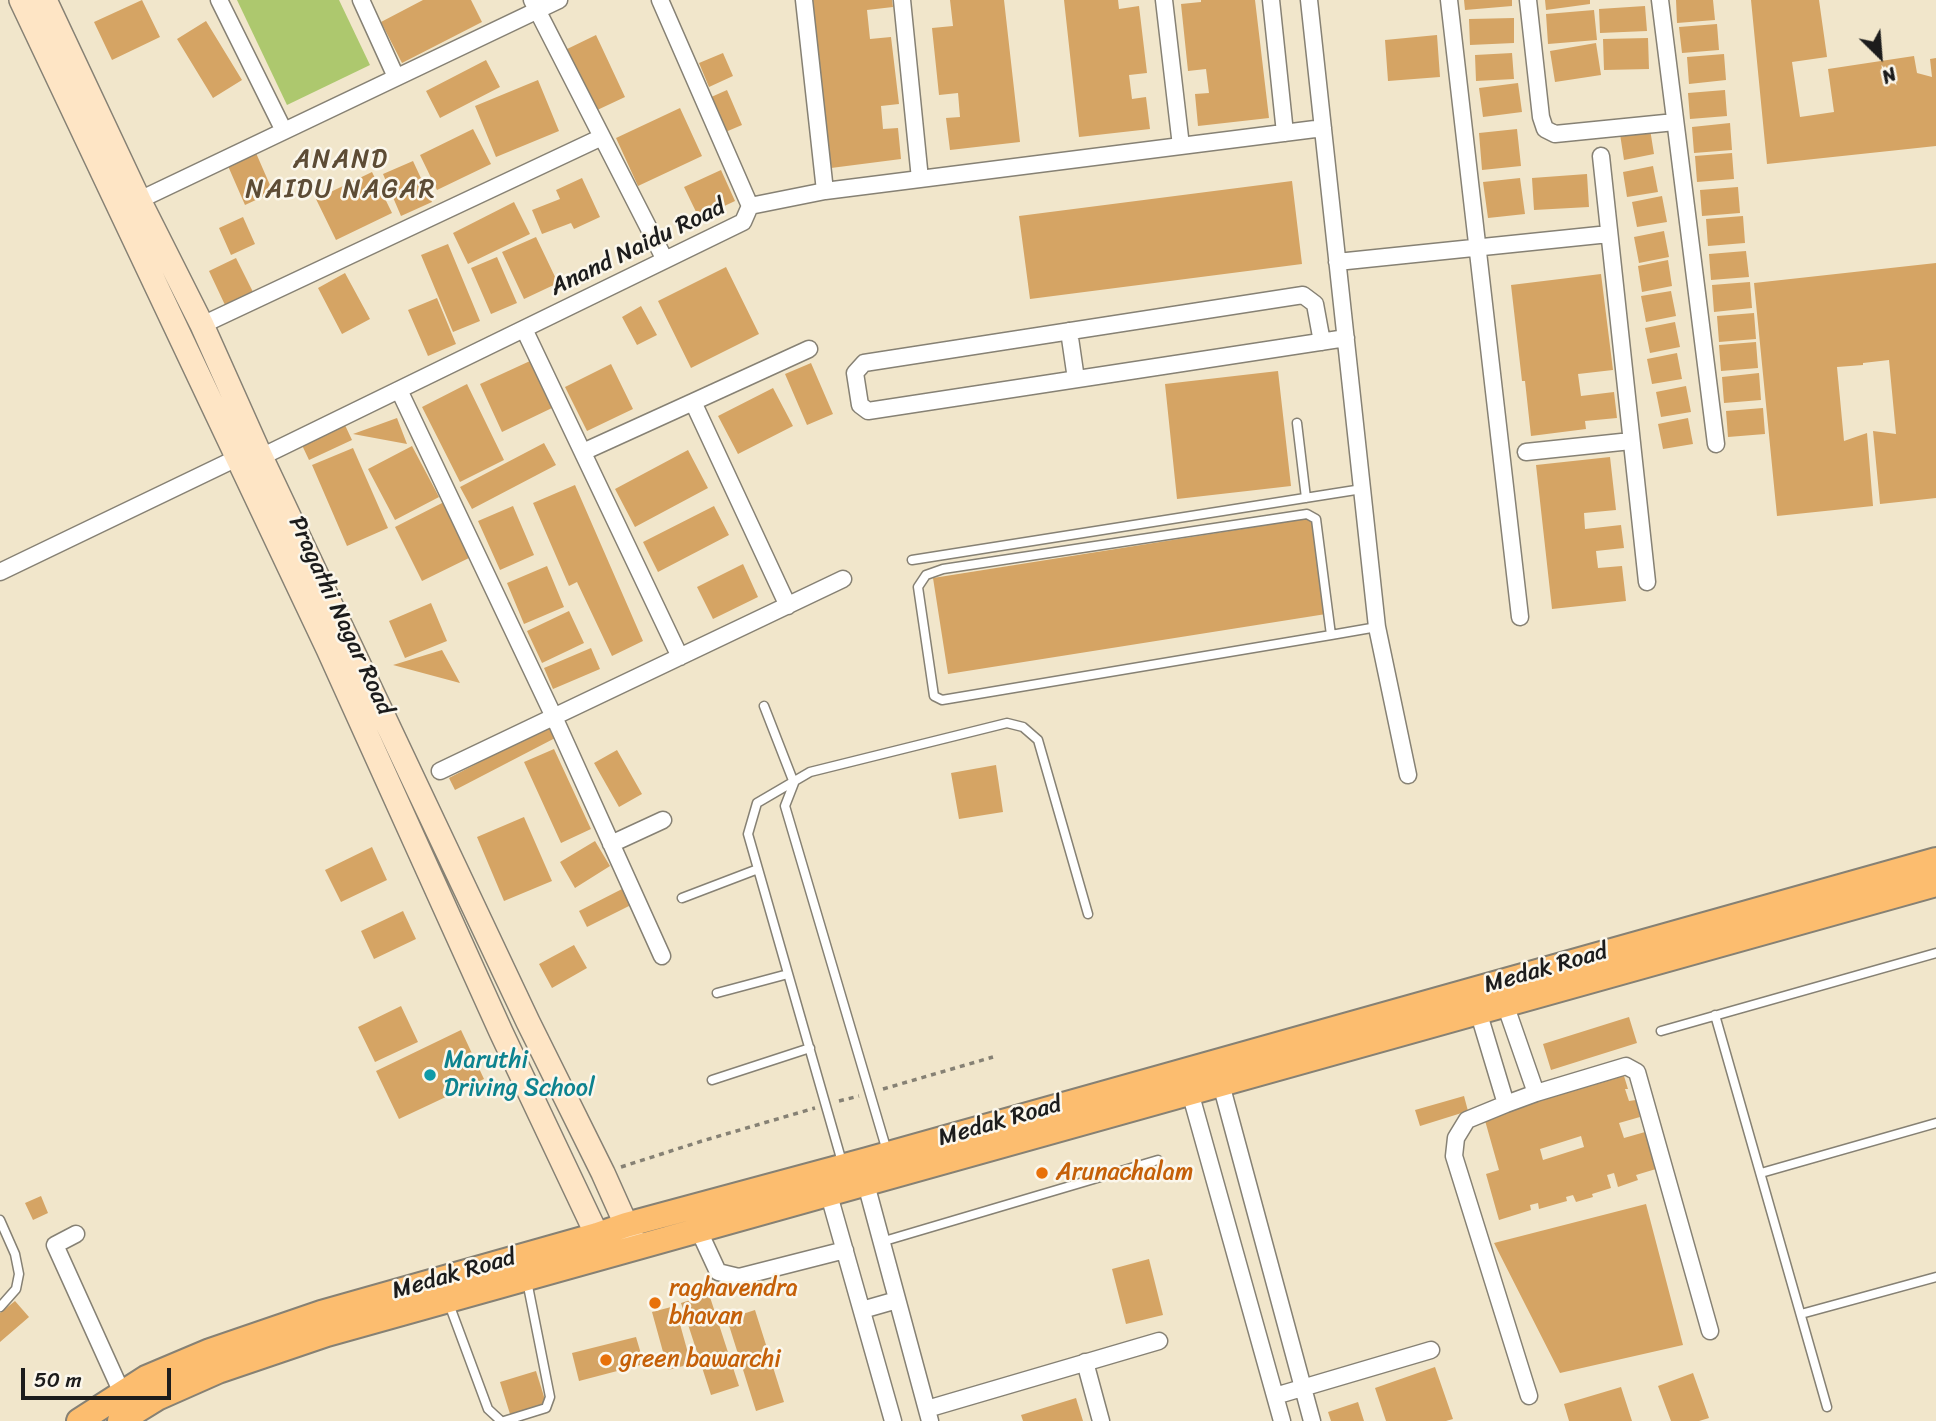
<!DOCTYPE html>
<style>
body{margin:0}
#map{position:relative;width:1936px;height:1421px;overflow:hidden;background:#f1e6cb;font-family:Sriracha,sans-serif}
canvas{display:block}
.north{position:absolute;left:1845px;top:21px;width:70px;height:70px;-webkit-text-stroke:5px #fbf7ec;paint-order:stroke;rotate:155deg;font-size:19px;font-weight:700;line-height:28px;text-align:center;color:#1c1c1c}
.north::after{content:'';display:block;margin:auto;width:24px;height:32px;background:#1c1c1c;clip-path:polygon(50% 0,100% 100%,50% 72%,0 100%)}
.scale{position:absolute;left:21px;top:1368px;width:150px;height:32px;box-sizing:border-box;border:4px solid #1c1c1c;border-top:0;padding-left:9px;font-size:21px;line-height:24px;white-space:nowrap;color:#1c1c1c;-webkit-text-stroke:5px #fbf7ec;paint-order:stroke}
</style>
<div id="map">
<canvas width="1936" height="1421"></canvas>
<div class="north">N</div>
<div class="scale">50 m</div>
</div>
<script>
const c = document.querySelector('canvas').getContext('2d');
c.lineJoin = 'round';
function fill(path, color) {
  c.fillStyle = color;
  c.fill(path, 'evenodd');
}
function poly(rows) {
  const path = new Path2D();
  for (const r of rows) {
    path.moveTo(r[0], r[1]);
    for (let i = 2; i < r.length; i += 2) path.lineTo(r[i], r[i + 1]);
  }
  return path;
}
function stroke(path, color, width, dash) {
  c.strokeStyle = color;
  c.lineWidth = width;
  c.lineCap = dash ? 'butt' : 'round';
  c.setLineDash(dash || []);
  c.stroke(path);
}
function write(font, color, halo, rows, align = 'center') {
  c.font = font + ' Sriracha,sans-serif';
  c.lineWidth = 5;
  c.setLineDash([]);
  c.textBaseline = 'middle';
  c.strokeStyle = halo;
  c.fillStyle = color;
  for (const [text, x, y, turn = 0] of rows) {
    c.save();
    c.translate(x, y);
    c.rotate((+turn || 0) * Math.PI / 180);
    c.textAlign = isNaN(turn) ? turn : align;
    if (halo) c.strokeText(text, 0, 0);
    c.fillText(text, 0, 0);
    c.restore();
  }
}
const green = poly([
 [237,0,339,0,370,65,287,105]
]);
const building = poly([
 [142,0,160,37,112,60,94,22],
 [423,0,471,0,482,22,402,63,381,22],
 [812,0,892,0,893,7,867,10,870,39,891,37,899,104,881,106,883,129,898,128,901,159,831,168],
 [950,0,1004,0,1020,142,950,150,946,118,960,117,958,93,939,95,932,28,953,26],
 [1064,0,1118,0,1119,9,1139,6,1147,73,1129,75,1132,99,1146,97,1150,129,1079,137],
 [1201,0,1255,0,1269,118,1198,126,1195,94,1209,93,1206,69,1188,71,1181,4,1201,2],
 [1464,0,1512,0,1512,6,1465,10],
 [1545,0,1590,0,1590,4,1546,10],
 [1676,0,1713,0,1715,20,1677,23],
 [1751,0,1819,0,1827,57,1792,62,1800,117,1834,112,1828,69,1914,56,1917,73,1932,77,1930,59,1936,58,1936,146,1767,164],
 [1645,6,1647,31,1600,33,1599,9],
 [1594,10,1597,40,1548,44,1546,14],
 [1514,18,1514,43,1470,45,1469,19],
 [206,21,242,80,213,98,177,39],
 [1717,24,1719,50,1682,53,1679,27],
 [596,35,625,97,593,112,563,51],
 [1437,35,1440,77,1388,81,1385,40],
 [1648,38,1649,69,1604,70,1603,39],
 [1596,43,1601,75,1555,82,1550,51],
 [723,53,733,76,709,87,699,63],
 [1512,53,1514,79,1476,81,1475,55],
 [1724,54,1726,80,1689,84,1687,57],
 [486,60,500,87,440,118,426,91],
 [538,80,559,131,496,157,475,106],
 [1518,83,1522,112,1483,117,1479,88],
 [727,90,742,125,723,133,709,98],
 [1725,90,1727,116,1690,119,1688,93],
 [680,108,702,156,638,186,616,138],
 [1730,123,1732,150,1694,153,1692,127],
 [473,129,491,164,437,190,420,155],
 [1517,129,1521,166,1482,170,1479,133],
 [1650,129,1654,154,1624,160,1620,134],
 [256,153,273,192,245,205,228,166],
 [1732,153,1734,179,1697,182,1695,156],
 [413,161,432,202,401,216,383,174],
 [1653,166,1658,192,1627,197,1623,172],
 [721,170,735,201,699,218,684,187],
 [372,172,392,213,336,240,316,199],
 [1587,174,1589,207,1534,210,1532,178],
 [582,178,600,217,574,229,571,223,542,234,532,210,560,199,556,190],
 [1520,178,1525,214,1488,218,1483,182],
 [1292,181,1302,264,1030,299,1019,216],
 [1738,187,1740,213,1702,216,1700,190],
 [1662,196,1667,222,1637,227,1632,202],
 [514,202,530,234,468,264,453,233],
 [1743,216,1745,243,1708,246,1706,219],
 [243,217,255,244,231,255,219,228],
 [1664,231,1669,257,1639,263,1634,237],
 [536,237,558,283,524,299,502,252],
 [448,244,480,321,453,332,421,255],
 [1746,251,1749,277,1711,280,1709,254],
 [497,257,517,303,491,314,471,268],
 [236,258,253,292,225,305,209,271],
 [1668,260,1672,286,1642,292,1638,266],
 [1936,263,1936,498,1880,504,1873,431,1896,434,1889,360,1863,363,1863,365,1837,367,1844,441,1867,433,1873,506,1777,516,1754,283],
 [726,267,759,334,691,368,658,301],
 [345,273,370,319,342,334,318,288],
 [1601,274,1613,370,1578,374,1581,396,1614,392,1617,418,1585,421,1586,429,1531,436,1525,381,1522,381,1511,285],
 [1750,282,1752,308,1714,312,1712,285],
 [1671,291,1676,316,1646,322,1641,296],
 [437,298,456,344,428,356,408,310],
 [641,306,657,335,637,345,622,317],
 [1754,313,1756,339,1719,342,1717,316],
 [1675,322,1680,347,1650,353,1645,328],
 [1756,342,1758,368,1721,371,1719,345],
 [1677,353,1682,379,1652,384,1647,359],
 [530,361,552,408,502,432,480,384],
 [811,363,833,414,807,425,785,374],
 [611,364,633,409,587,431,565,387],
 [1278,371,1291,486,1177,499,1165,384],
 [1759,373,1761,400,1724,403,1722,377],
 [467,384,504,460,460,482,422,407],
 [1686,386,1691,412,1661,417,1656,392],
 [773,388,793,426,738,454,718,416],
 [1763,408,1765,434,1728,437,1726,411],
 [397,418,407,444,353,434],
 [1688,418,1693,444,1663,449,1658,424],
 [344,423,352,440,309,460,301,443],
 [544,443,556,465,472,509,460,487],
 [412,446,439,497,395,520,368,469],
 [353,448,388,528,347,546,312,465],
 [688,450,708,488,635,527,615,489],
 [1610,457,1616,510,1584,513,1585,529,1621,525,1624,548,1596,551,1598,568,1622,566,1626,601,1552,609,1536,465],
 [575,485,643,641,612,656,577,582,569,586,533,503],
 [444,502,471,557,422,581,395,527],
 [513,506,534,555,500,570,478,521],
 [714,506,729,535,658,572,643,542],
 [1311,518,1326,614,948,674,933,578],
 [743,564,758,597,713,619,697,587],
 [547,566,564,607,524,624,507,583],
 [431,603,447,641,405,658,389,621],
 [569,611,584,643,542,663,527,631],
 [591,648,600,669,553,689,544,668],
 [442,650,460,683,393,665],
 [553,724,559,736,455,790,449,778],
 [554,749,591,829,561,843,524,762],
 [617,750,642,794,619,807,594,763],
 [996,765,1003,812,959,819,951,773],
 [524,817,552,881,504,901,477,837],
 [595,841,610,866,575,888,560,862],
 [372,847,387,880,341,902,325,870],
 [624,888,633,904,587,927,579,911],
 [403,911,416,939,374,959,361,931],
 [574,945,587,968,552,988,539,964],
 [401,1006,418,1042,375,1062,358,1027],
 [1629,1017,1637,1043,1551,1070,1543,1044],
 [461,1030,484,1079,399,1119,376,1071],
 [1624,1076,1628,1089,1625,1089,1629,1101,1636,1100,1640,1117,1619,1123,1624,1138,1645,1132,1656,1169,1636,1175,1638,1180,1618,1187,1614,1173,1607,1175,1611,1188,1592,1194,1593,1197,1576,1202,1573,1195,1566,1197,1567,1201,1539,1209,1538,1203,1530,1205,1531,1210,1499,1220,1486,1174,1499,1170,1484,1117],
 [1581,1136,1584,1147,1543,1160,1540,1149],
 [1464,1096,1468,1111,1420,1126,1415,1110],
 [41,1196,48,1213,33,1220,25,1203],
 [1646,1204,1683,1345,1560,1373,1494,1243],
 [1149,1259,1163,1315,1126,1324,1112,1269],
 [709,1294,739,1386,711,1395,681,1303],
 [15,1301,29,1317,0,1342,0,1313],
 [675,1306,691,1364,668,1370,652,1312],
 [755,1310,784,1402,756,1411,727,1319],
 [636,1337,644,1364,579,1381,572,1353],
 [1435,1367,1453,1419,1446,1421,1386,1421,1375,1388],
 [536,1371,546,1403,510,1414,500,1382],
 [1693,1373,1709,1418,1699,1421,1671,1421,1658,1386],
 [1621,1387,1632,1421,1569,1421,1564,1404],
 [1076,1398,1083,1421,1023,1421,1021,1415],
 [1358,1402,1364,1421,1331,1421,1328,1412]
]);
const path = poly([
 [883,1089,993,1057],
 [839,1101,859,1096],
 [621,1167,702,1141,815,1108]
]);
const service = poly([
 [1297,423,1306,498],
 [912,560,1362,489],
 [1331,635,1316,519,1307,514,943,569,926,575,918,587,934,696,942,700,1331,635,1377,627],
 [764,706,794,783,785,806,887,1151],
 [682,898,758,869],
 [717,993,788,974],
 [1715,1015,1827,1407],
 [1661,1031,1936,953],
 [712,1080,810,1048],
 [842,1162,748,834,757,803,810,772,1007,723,1023,727,1038,740,1088,914],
 [1761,1173,1936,1123],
 [0,1220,15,1254,19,1274,16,1289,0,1307],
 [881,1242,1158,1160],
 [449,1304,488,1409,501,1421],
 [1801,1314,1936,1277],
 [504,1421,546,1408,550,1397,527,1281]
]);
const minor = poly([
 [219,0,284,131],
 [361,0,396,77],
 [532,0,665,260],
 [804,0,825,191],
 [902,0,920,179],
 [1164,0,1181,146],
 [1271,0,1285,133],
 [1309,0,1377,627,1408,775],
 [1449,0,1520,617],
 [1528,0,1541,117,1545,129,1555,134,1675,122],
 [1660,0,1716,444],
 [1601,156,1647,582],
 [131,204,559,0],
 [750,206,825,191,1323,128],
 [1337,262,1609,234],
 [202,325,602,137],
 [524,329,680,657],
 [1069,331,1076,379],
 [1322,342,1315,304,1303,295,864,363,855,373,860,405,868,411,1346,338],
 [399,390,554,717,662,956],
 [693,402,809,349],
 [583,452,693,402,788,606],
 [1526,452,1631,441],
 [261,457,743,222,750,206,660,0],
 [0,572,237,458],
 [440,771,843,579],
 [611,844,663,820],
 [1505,1004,1536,1093,1626,1066,1637,1072,1710,1331],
 [1478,1011,1506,1104,1467,1120,1456,1138,1454,1156,1529,1396],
 [1221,1084,1312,1421],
 [1190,1092,1282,1421],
 [1506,1104,1536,1093],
 [866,1184,930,1421],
 [829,1195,893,1421],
 [699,1231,718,1272,739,1277,845,1250],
 [76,1234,55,1245,122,1393],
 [862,1310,897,1300],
 [1085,1362,1101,1421],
 [1275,1396,1431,1350],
 [927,1409,1159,1341]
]);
const secondary = poly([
 [21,0,328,649,501,1032,597,1235,602,1251],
 [45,0,139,200,202,325,261,457,528,1022,603,1173,633,1240]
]);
const primary = poly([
 [79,1421,146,1378,210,1351,321,1313,597,1235,626,1225,867,1160,1936,860],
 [120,1421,157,1398,218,1371,327,1334,1936,884]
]);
const markers = [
 [430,1075,7,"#0f9aa8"],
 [1042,1173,7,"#e8710a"],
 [655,1303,7,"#e8710a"],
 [606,1360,7,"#e8710a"]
];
const streetNames = [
 ["Anand Naidu Road",638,248,-26],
 ["Pragathi Nagar Road",340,616,65],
 ["Medak Road",1546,969,-16],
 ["Medak Road",1000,1122,-16],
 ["Medak Road",454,1275,-16]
];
const cultureNames = [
 ["Maruthi",444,1061],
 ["Driving School",444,1089]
];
const foodNames = [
 ["Arunachalam",1056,1173],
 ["raghavendra",669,1289],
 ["bhavan",669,1317],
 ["green bawarchi",620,1360]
];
const neighbourhoodNames = [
 ["ANAND",341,160],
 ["NAIDU NAGAR",341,190]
];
fill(green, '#adc86e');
fill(building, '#d5a464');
stroke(service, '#868174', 11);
stroke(minor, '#868174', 19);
stroke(secondary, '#868174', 26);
stroke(primary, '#868174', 28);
stroke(path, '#868174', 3.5, [5, 5]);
stroke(service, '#fff', 8);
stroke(minor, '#fff', 16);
stroke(secondary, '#fee5c5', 23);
stroke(primary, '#fcbd6f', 24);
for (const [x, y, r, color] of markers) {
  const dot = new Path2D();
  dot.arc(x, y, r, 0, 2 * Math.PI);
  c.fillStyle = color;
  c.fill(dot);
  stroke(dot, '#fbf7ec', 2.5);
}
write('24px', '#1c1c1c', '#fbf7ec', streetNames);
write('24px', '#0d838f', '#fbf7ec', cultureNames, 'left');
write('24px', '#c56008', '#fbf7ec', foodNames, 'left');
c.letterSpacing = '2px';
write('26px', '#5d4c35', '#fbf7ec', neighbourhoodNames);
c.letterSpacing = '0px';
</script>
